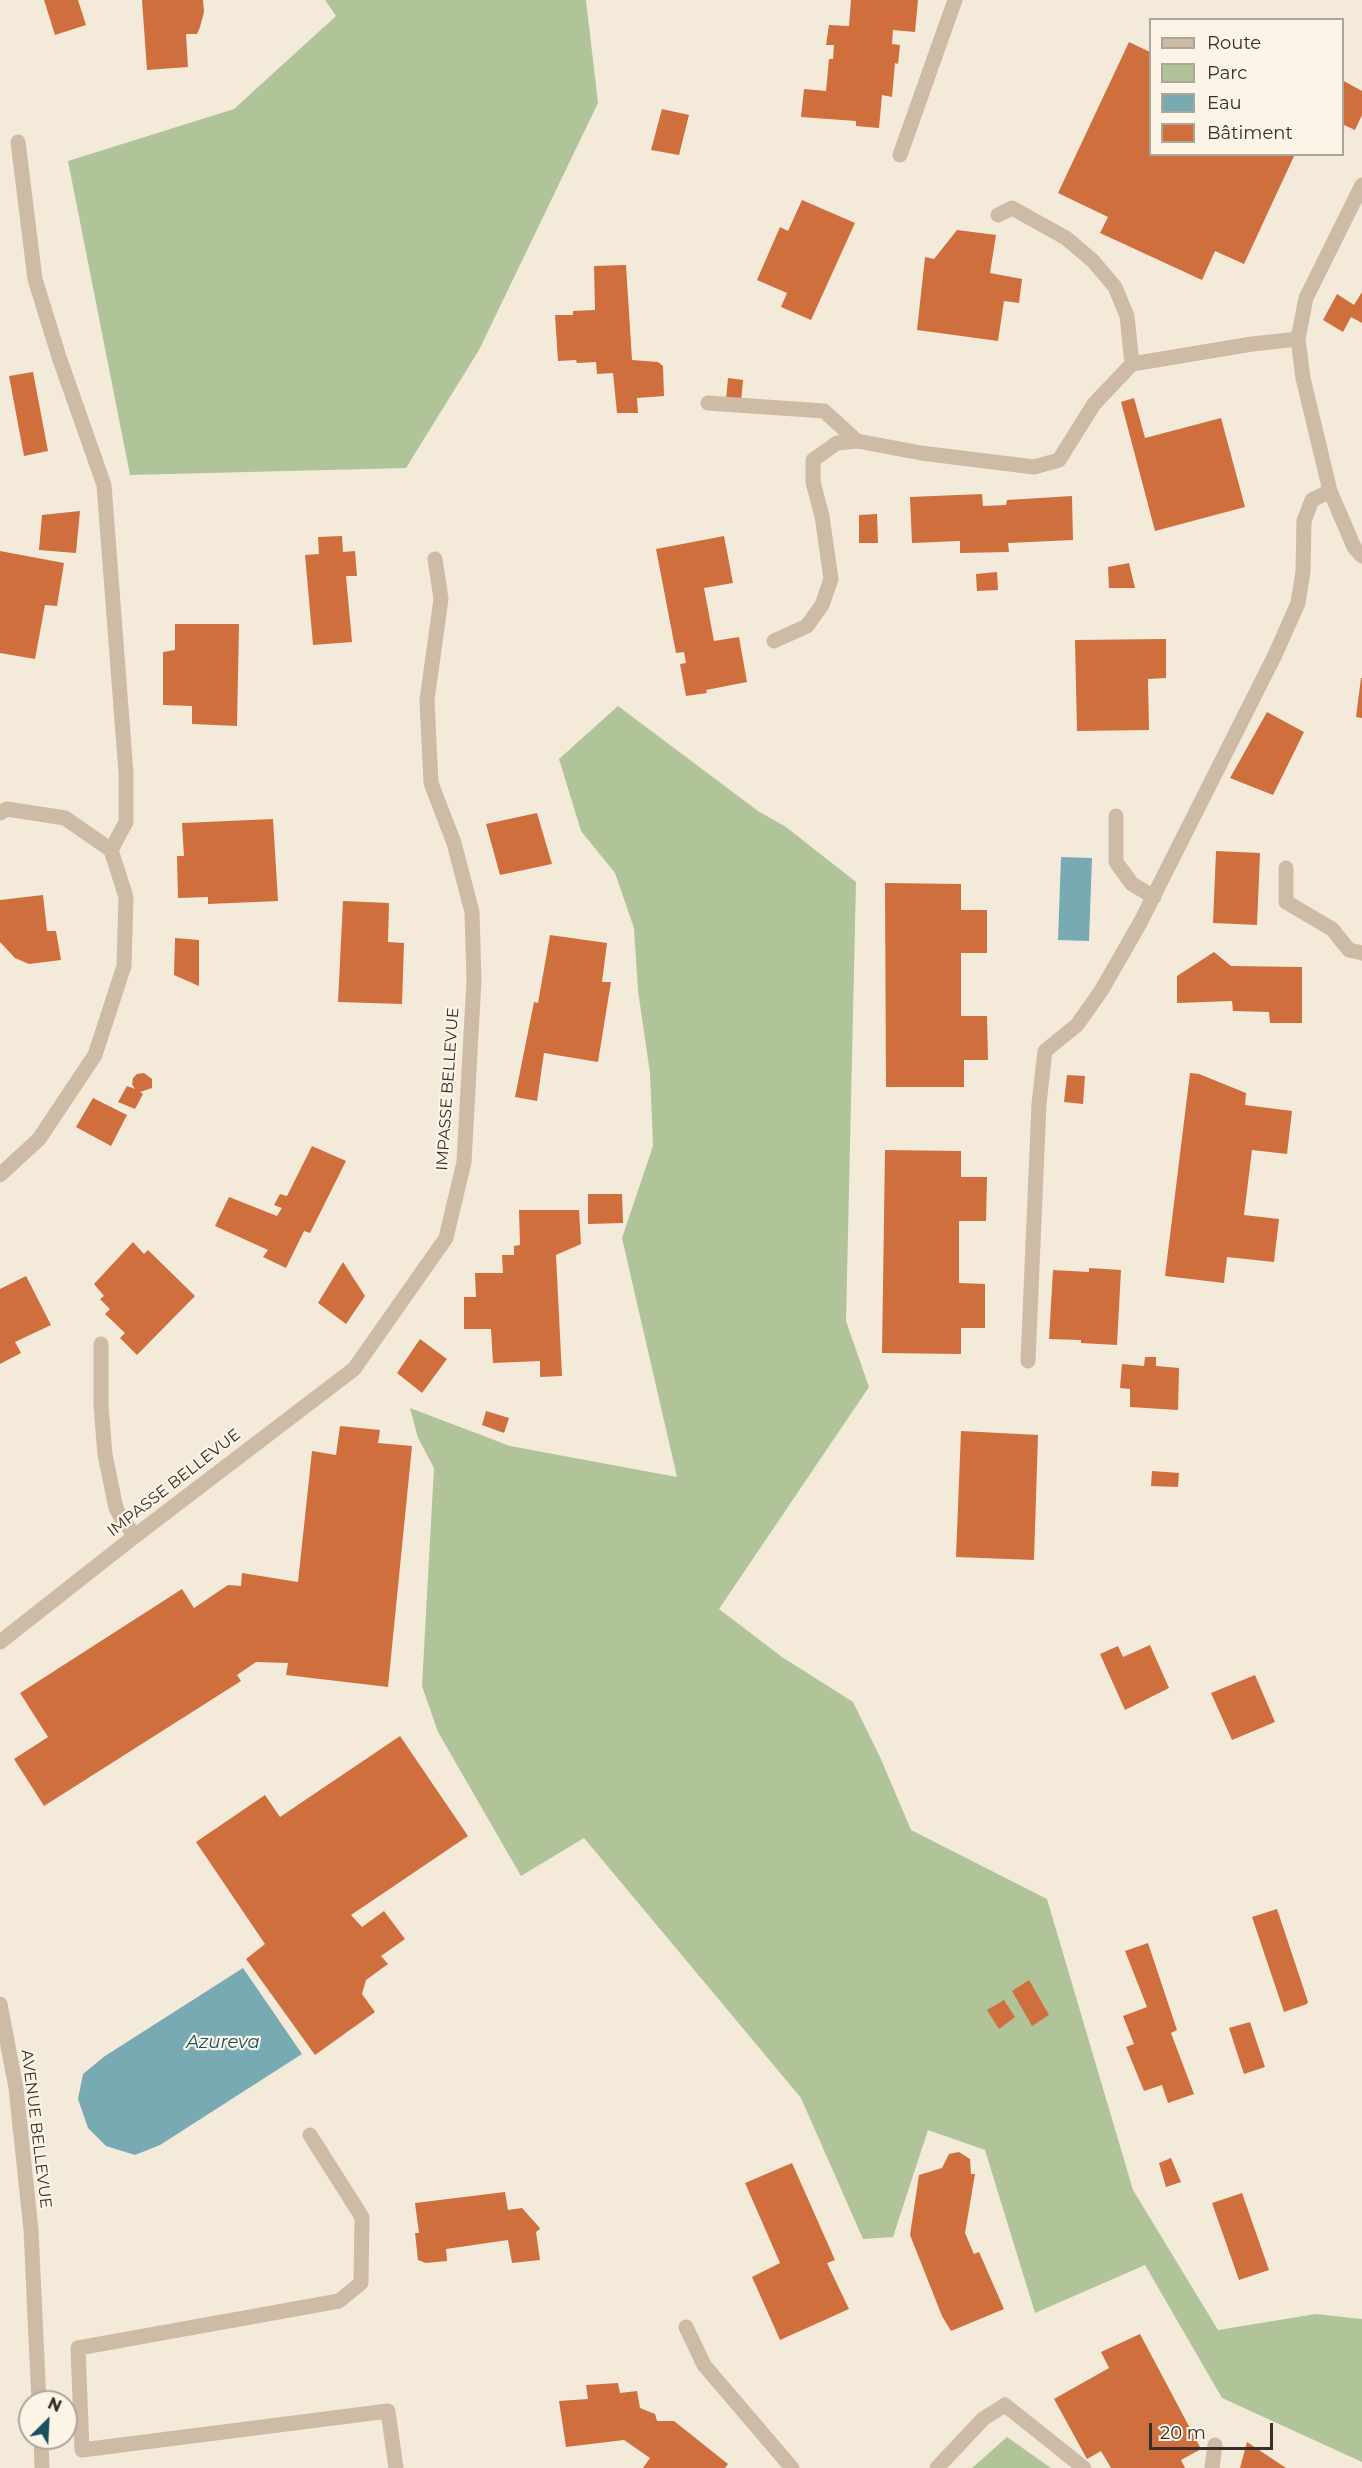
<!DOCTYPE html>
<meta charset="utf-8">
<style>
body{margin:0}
#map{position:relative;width:1362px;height:2468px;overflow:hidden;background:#f4eada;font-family:Montserrat,sans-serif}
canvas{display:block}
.legend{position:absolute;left:1149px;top:18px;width:195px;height:138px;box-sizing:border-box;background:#fbf4e7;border:2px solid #ada59a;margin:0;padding:8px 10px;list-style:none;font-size:18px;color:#382e27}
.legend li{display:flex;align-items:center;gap:12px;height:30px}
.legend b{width:30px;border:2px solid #ada59a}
.north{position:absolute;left:18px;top:2390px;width:60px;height:60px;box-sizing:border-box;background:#fbf4e7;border:2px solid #ada59a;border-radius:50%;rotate:24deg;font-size:16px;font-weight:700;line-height:24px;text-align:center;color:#382e27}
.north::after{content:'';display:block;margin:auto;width:21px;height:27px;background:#19525d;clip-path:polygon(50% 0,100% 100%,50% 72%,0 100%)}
.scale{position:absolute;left:1149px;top:2423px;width:124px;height:27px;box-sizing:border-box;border:3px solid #382e27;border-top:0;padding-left:8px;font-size:18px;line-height:21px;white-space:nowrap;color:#382e27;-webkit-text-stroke:4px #fbf4e7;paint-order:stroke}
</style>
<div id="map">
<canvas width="1362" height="2468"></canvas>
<ul class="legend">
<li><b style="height:8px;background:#cdbba5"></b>Route</li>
<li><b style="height:16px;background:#b1c499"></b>Parc</li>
<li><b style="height:16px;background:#77aab3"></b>Eau</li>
<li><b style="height:16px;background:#cf6f3d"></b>Bâtiment</li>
</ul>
<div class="north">N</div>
<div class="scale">20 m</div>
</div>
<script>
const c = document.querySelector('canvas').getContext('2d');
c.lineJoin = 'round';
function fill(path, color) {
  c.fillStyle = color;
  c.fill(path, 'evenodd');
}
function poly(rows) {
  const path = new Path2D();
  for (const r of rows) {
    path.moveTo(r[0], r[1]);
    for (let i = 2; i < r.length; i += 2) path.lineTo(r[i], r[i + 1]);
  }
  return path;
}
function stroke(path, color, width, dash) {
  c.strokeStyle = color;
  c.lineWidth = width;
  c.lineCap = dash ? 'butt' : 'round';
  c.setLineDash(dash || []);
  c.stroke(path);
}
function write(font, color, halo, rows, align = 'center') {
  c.font = font + ' Montserrat,sans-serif';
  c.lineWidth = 4.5;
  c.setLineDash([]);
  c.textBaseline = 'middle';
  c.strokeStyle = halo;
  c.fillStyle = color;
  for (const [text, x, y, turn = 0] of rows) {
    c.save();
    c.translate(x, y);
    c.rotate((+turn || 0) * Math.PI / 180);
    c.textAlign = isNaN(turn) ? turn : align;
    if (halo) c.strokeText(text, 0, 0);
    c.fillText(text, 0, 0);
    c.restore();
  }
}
const green = poly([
 [325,0,586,0,598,103,479,350,406,468,130,475,68,161,234,109,336,16],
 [618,706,758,811,786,827,856,882,846,1321,869,1387,719,1609,782,1657,853,1702,880,1757,911,1830,1047,1899,1133,2190,1218,2330,1316,2314,1362,2319,1362,2462,1222,2398,1145,2265,1035,2313,985,2150,928,2130,893,2237,863,2239,801,2098,584,1838,521,1876,438,1732,422,1686,434,1468,418,1438,410,1408,510,1446,677,1477,622,1238,653,1146,650,1073,638,991,634,928,615,873,581,831,559,759],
 [1007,2437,1051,2468,972,2468]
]);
const water = poly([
 [1061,857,1092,858,1089,941,1058,940],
 [243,1968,302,2054,160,2145,135,2155,106,2146,88,2128,78,2099,83,2074,105,2056]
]);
const building = poly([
 [44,0,78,0,86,25,55,35],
 [142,0,203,0,204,12,200,27,197,34,186,34,188,67,147,70],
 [851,0,918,0,915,32,893,30,892,44,900,45,898,64,895,63,892,97,882,95,879,128,856,126,856,121,801,117,804,89,826,91,829,59,833,59,834,45,826,45,829,25,849,26],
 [1129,42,1150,52,1150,154,1295,154,1244,264,1215,251,1202,280,1100,233,1108,217,1058,193],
 [1342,80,1362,91,1362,115,1355,130,1342,124],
 [662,109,689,115,679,155,651,150],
 [802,200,855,223,811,320,781,307,787,293,757,280,780,227,788,231],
 [957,230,996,235,990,273,1022,279,1019,303,1004,301,998,341,917,330,925,257,934,259],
 [626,265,632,360,658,362,663,366,664,396,637,398,638,413,617,413,613,373,597,374,596,362,577,363,576,360,558,361,555,315,573,315,573,311,595,310,594,266],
 [1362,292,1362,323,1351,317,1343,332,1323,320,1337,294,1354,305],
 [33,372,48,451,24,456,9,376],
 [728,378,743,380,741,402,726,400],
 [1134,398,1145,438,1221,418,1245,507,1155,531,1121,402],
 [982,494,983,506,1006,505,1007,500,1072,496,1073,540,1008,543,1009,552,960,553,960,541,912,543,910,497],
 [80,511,76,553,39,550,42,515],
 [877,514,878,543,859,543,859,515],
 [342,536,343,552,355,551,357,576,346,576,352,642,313,645,305,555,319,554,318,537],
 [724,536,733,583,704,588,714,641,739,637,747,682,706,690,707,693,686,696,680,664,686,663,684,652,676,653,656,549],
 [0,551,64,563,57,606,45,605,35,659,0,653],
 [1129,563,1135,588,1109,588,1108,567],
 [997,572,998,590,977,591,976,574],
 [175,624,239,624,237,726,192,724,192,706,163,705,163,652,175,650],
 [1166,639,1166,678,1148,679,1149,730,1077,731,1075,640],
 [1361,678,1362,678,1362,718,1356,717],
 [1267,712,1304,732,1273,795,1230,778],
 [537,813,552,864,500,875,486,824],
 [273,819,278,901,208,904,208,897,178,898,177,856,184,856,182,823],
 [1216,851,1260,853,1257,925,1213,923],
 [885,883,961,884,961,910,987,910,987,953,961,953,961,1016,987,1016,988,1060,964,1060,964,1087,886,1087],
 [43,895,47,931,56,931,61,960,29,964,15,958,0,942,0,900],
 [343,901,389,903,388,942,404,943,402,1004,338,1002],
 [550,935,607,943,602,982,611,982,598,1062,544,1053,537,1101,515,1097,534,1002,538,1003],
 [175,938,199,940,199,986,174,975],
 [1214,952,1231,966,1302,967,1302,1023,1270,1023,1269,1012,1233,1011,1232,1001,1177,1003,1177,976],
 [144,1073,152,1079,152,1088,140,1092,143,1094,135,1109,118,1102,127,1086,135,1089,132,1084,133,1078,137,1074],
 [1190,1073,1199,1074,1246,1093,1245,1105,1292,1111,1287,1154,1252,1150,1244,1215,1279,1219,1274,1262,1227,1257,1224,1283,1165,1276],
 [1067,1075,1085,1076,1083,1104,1064,1102],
 [93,1098,127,1115,111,1146,76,1127],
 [312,1146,346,1161,310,1233,304,1231,286,1268,263,1257,268,1250,215,1226,229,1197,277,1216,282,1208,274,1205,280,1194,287,1196],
 [885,1150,961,1151,961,1177,987,1177,986,1221,959,1221,959,1283,985,1284,985,1328,961,1328,961,1354,882,1353],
 [588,1194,622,1194,623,1223,588,1224],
 [519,1210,579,1210,581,1244,556,1255,562,1376,540,1377,540,1361,493,1363,491,1329,464,1329,464,1297,476,1297,475,1273,503,1273,502,1255,514,1255,514,1246,520,1245],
 [133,1242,144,1254,148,1250,195,1296,137,1355,120,1338,125,1333,105,1314,110,1309,100,1299,104,1296,94,1284],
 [343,1262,365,1296,346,1324,318,1303],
 [1089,1268,1121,1270,1117,1345,1081,1343,1081,1340,1049,1339,1053,1270,1089,1272],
 [26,1276,51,1325,15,1342,21,1353,0,1364,0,1289],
 [420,1339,447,1359,422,1393,397,1373],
 [1145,1357,1156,1357,1156,1366,1179,1368,1178,1410,1130,1407,1130,1389,1120,1388,1122,1364,1144,1366],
 [486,1411,509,1418,504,1433,482,1425],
 [340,1426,380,1430,378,1443,412,1446,388,1687,286,1675,288,1663,256,1662,237,1675,241,1681,44,1806,14,1759,48,1737,20,1693,182,1589,194,1608,228,1585,241,1586,242,1573,298,1582,312,1451,336,1455],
 [961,1431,1038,1435,1034,1560,956,1557],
 [1152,1471,1179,1473,1178,1487,1151,1486],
 [1150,1645,1169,1688,1125,1710,1100,1654,1118,1646,1123,1657],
 [1255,1675,1275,1722,1232,1740,1211,1693],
 [400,1736,468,1836,351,1915,362,1927,384,1911,405,1939,381,1956,388,1964,366,1980,362,1994,375,2012,315,2055,246,1959,265,1944,196,1842,265,1795,280,1817],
 [1277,1909,1308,2002,1307,2004,1284,2012,1252,1917],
 [1148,1943,1177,2030,1171,2033,1194,2094,1168,2103,1162,2085,1144,2091,1126,2047,1134,2044,1123,2016,1147,2007,1125,1951],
 [1029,1980,1049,2015,1032,2026,1012,1991],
 [1004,2000,1015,2017,999,2029,987,2010],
 [1250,2022,1265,2067,1244,2074,1229,2028],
 [959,2152,970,2159,971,2174,975,2174,965,2233,974,2254,979,2252,1004,2309,951,2331,942,2316,910,2235,919,2175,942,2168,949,2154],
 [1171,2158,1181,2182,1166,2187,1159,2163],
 [792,2163,835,2260,827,2263,849,2309,780,2340,752,2277,780,2263,745,2183],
 [505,2192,508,2210,522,2208,539,2227,540,2229,536,2232,540,2260,512,2263,508,2240,446,2249,447,2261,426,2263,418,2260,415,2233,419,2233,415,2203],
 [1242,2193,1269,2270,1239,2280,1212,2203],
 [1140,2334,1201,2449,1181,2460,1185,2468,1111,2468,1101,2451,1087,2459,1054,2399,1109,2368,1101,2352],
 [618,2383,620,2393,637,2391,640,2408,655,2414,657,2421,674,2421,728,2464,725,2468,643,2468,650,2458,624,2440,566,2447,559,2401,588,2399,586,2385],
 [1247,2442,1286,2468,1240,2468]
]);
const minor = poly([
 [18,142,35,279,59,357,104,485,126,773,126,822,111,850],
 [900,155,955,0],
 [1362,185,1306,298,1298,339,1303,378,1330,491,1354,547,1362,556],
 [998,215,1012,208,1066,238,1093,261,1115,287,1127,316,1132,364],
 [708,403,824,411,857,441,921,453,1034,467,1059,460,1094,404,1132,364,1252,344,1298,339],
 [774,641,807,626,822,605,831,579,822,516,813,482,813,460,837,443,857,441],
 [0,813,7,809,65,818,111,850,126,897,124,966,95,1055,39,1139,0,1175],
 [1116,816,1116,862,1132,884,1154,897],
 [1286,868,1286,902,1332,929,1349,950,1362,953],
 [101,1344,101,1405,105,1455,116,1508,120,1516,135,1536],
 [1028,1361,1039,1104,1045,1051,1077,1025,1101,991,1140,923,1275,655,1298,603,1303,572,1304,521,1312,500,1330,491],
 [0,1642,135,1536,354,1369,446,1238,464,1162,474,980,472,912,454,843,431,783,427,700,441,599,435,559],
 [0,2004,16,2088,31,2230,39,2402],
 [310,2135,362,2217,361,2283,339,2301,78,2348,82,2450,388,2411,396,2468],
 [686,2327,704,2365,792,2468],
 [41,2438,42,2468],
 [937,2468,983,2419,1005,2405,1084,2468],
 [1212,2468,1215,2445]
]);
const streetNames = [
 ["IMPASSE BELLEVUE",448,1089,-86],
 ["IMPASSE BELLEVUE",174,1483,-38],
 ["AVENUE BELLEVUE",36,2129,83]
];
const waterNames = [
 ["Azureva",223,2043]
];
fill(green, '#b1c499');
fill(water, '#77aab3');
fill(building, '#cf6f3d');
stroke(minor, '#cdbba5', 15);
write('16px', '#382e27', '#fbf4e7', streetNames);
write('italic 18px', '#19525d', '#fbf4e7', waterNames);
</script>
